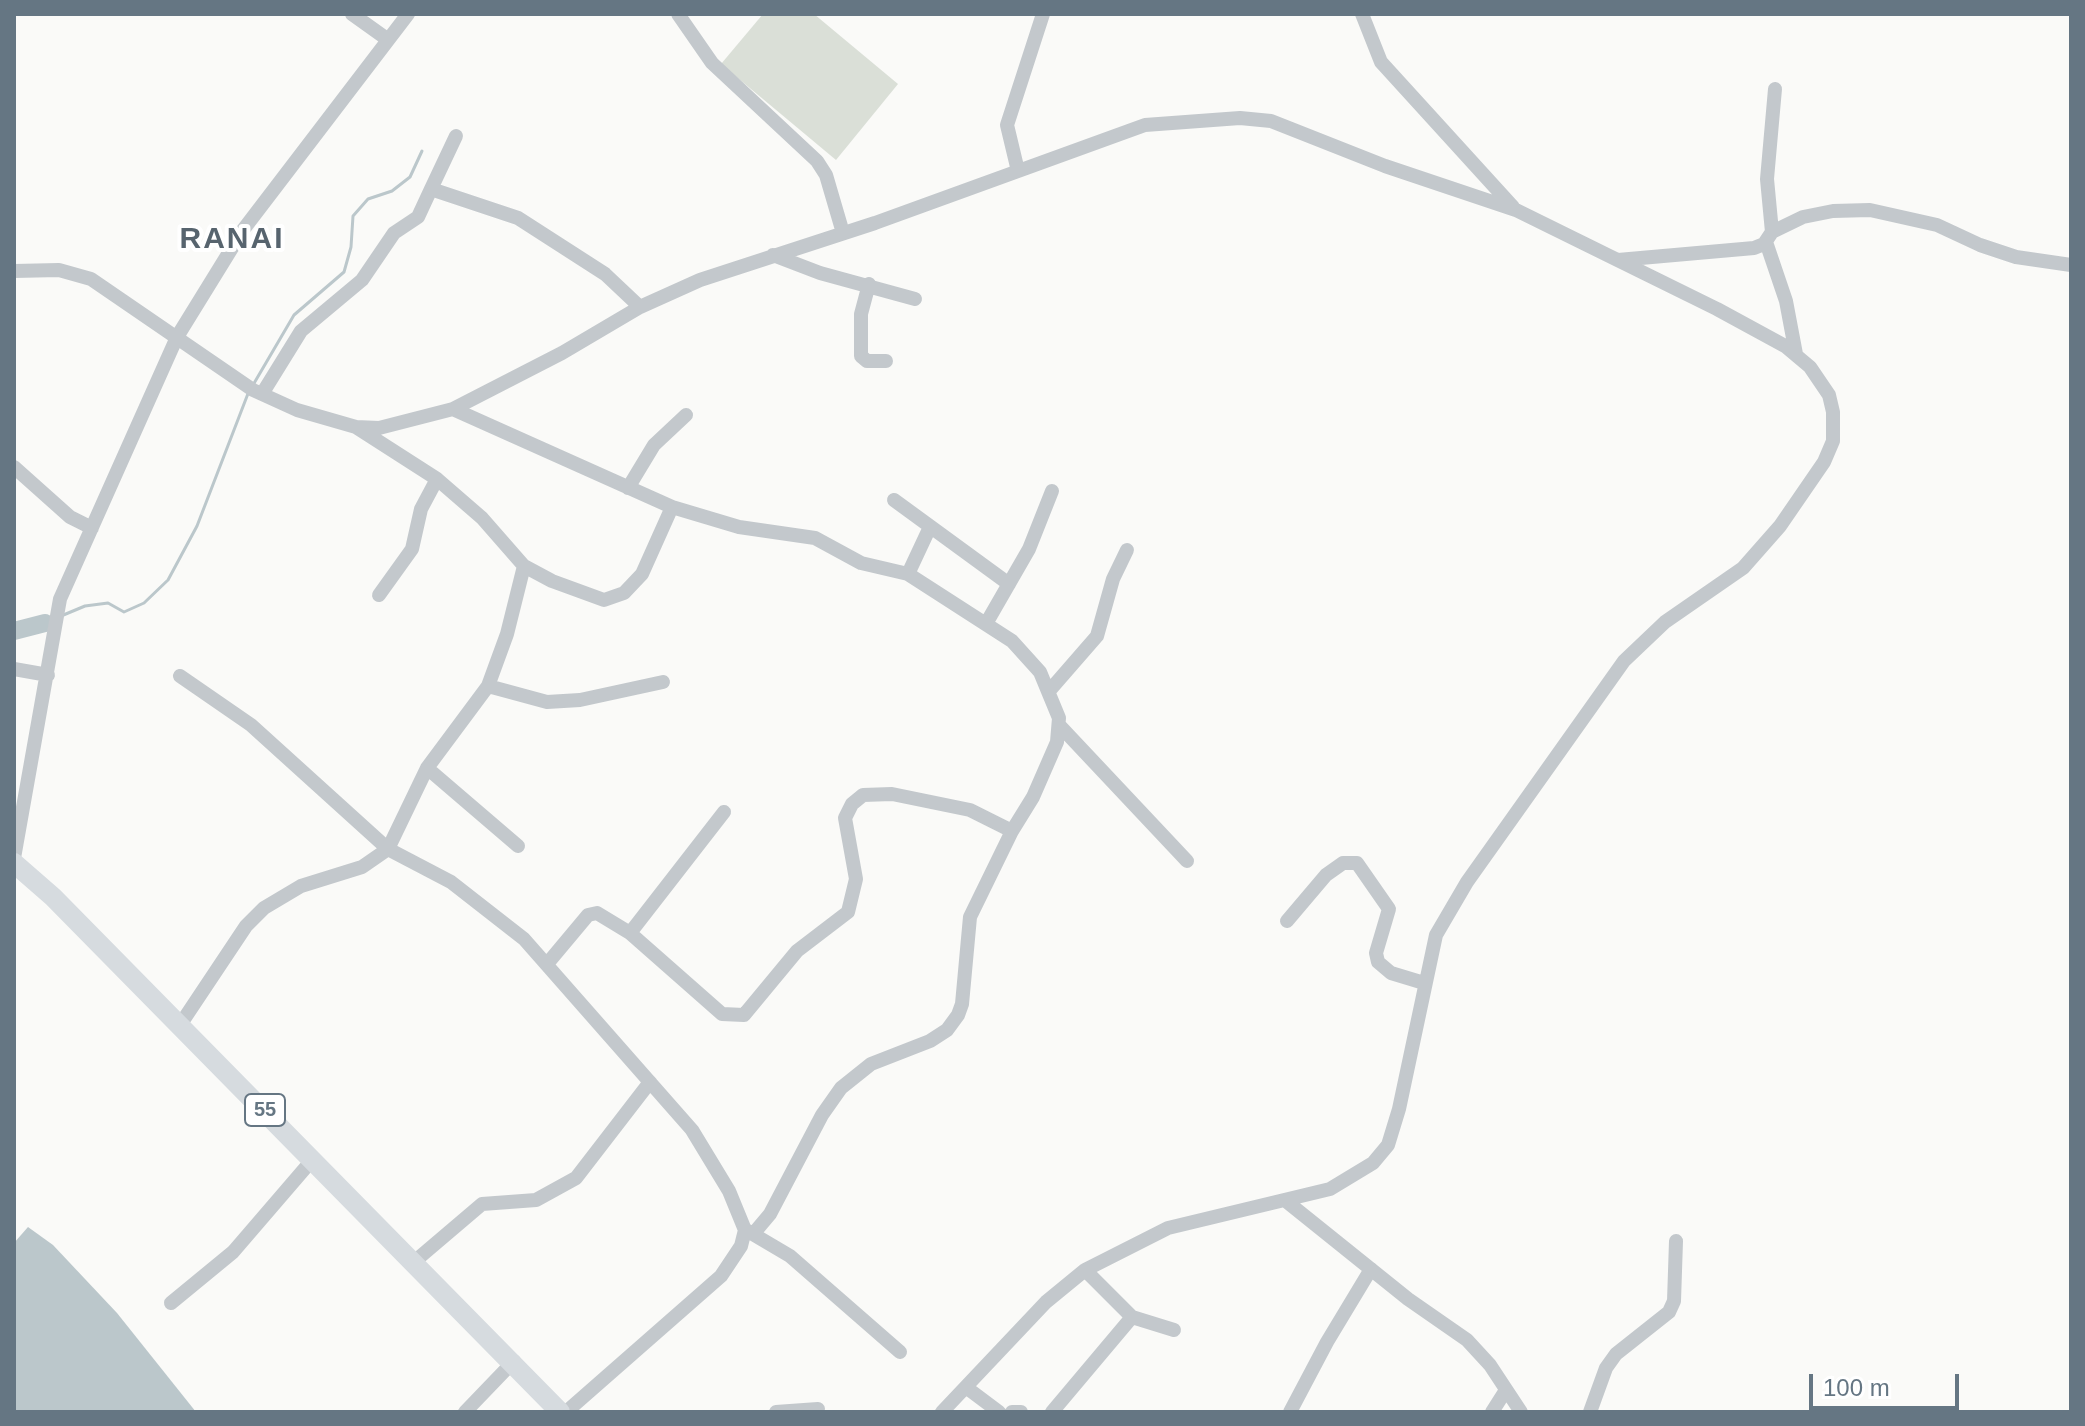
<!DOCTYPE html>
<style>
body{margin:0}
#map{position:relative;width:2085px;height:1426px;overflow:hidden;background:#fafaf8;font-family:Helvetica,sans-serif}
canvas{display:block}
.frame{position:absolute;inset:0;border:16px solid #657683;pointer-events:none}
.scale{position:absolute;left:1809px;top:1374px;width:150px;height:36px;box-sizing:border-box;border:4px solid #657683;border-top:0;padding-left:10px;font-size:24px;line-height:28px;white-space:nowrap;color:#657683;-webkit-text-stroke:6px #fff;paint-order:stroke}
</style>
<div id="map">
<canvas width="2085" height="1426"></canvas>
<div class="frame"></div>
<div class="scale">100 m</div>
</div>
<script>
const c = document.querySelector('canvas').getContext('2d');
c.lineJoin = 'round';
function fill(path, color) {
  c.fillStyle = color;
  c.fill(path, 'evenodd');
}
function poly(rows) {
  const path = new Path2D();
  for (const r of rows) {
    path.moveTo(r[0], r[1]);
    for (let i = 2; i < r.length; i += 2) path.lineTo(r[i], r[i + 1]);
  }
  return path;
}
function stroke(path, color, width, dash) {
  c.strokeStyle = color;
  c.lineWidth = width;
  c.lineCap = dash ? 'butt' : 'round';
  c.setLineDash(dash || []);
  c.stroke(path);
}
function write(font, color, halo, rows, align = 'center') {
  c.font = font + ' Helvetica,sans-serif';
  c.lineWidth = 8;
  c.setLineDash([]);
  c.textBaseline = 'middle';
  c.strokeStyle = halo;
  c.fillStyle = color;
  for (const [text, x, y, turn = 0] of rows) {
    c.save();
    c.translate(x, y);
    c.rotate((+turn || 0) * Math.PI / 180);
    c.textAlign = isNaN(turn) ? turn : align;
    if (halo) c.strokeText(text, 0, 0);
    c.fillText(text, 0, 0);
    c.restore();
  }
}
const green = poly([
 [763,14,814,14,898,84,836,160,721,64]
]);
const water = poly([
 [28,1227,53,1245,117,1313,196,1412,14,1412,14,1243]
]);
const stream = poly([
 [253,385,294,315,344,272,351,247,353,216,368,199,392,191,410,177,422,151],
 [61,616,85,606,108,603,124,612,144,603,168,580,197,526,249,391]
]);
const river = poly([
 [14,631,45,623]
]);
const minor = poly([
 [352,14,387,39],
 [678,14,712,63,817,161,826,175,843,233],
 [1362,14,1381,62,1513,207],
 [1018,171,1007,125,1043,14],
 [431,189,456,136],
 [1772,232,1767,179,1775,89],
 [1766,242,1786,301,1796,354],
 [773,255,820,273,915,299],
 [1618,260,1754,248,1764,244,1772,232,1803,217,1833,211,1870,210,1937,225,1980,245,2016,257,2071,265],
 [14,271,59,270,91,279,253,390,297,410,356,427,379,428,453,409,562,353,640,307,700,280,875,223,1145,125,1240,118,1271,121,1385,166,1516,210,1717,309,1785,346,1810,367,1829,395,1833,412,1833,441,1824,462,1780,526,1743,568,1665,622,1624,661,1467,882,1436,935,1399,1109,1388,1145,1373,1163,1330,1189,1168,1228,1085,1270,1046,1302,942,1412],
 [869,284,861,314,861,356,867,361,886,361],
 [262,394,301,331,362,280,394,233,418,217,431,189,518,218,605,274,640,307],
 [356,427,437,479,482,518,524,566,552,581,604,600,624,593,642,574,672,507,453,409],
 [14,467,70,517,92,528],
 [628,488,654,445,686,415],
 [894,500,1009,584],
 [672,507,739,527,815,538,861,563,908,574,1012,641,1040,672,1059,718,1057,742,1033,797,1012,831,970,917,962,1004,958,1015,947,1030,930,1041,871,1064,841,1088,822,1115,770,1214,754,1233],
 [908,574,930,527],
 [379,595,412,549,421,509,437,479],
 [987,622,1029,549,1052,491],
 [14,669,48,675],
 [180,676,251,725,388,849,451,882,524,939,692,1130,729,1191,745,1230,741,1246,721,1276,566,1412],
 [488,686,547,702,580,700,663,682],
 [1050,690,1097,636,1113,579,1127,550],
 [1060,726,1187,861],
 [427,768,518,846],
 [14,858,60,599,177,337,243,230,408,14],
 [1287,921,1326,875,1343,863,1357,863,1389,909,1376,953,1378,962,1391,973,1424,983],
 [630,933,724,812],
 [547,964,588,915,597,913,630,933,722,1014,744,1015,797,951,848,912,856,879,845,818,852,804,863,795,892,794,970,810,1012,831],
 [180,1025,246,926,264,908,301,886,362,867,388,849,427,768,488,686,507,634,524,566],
 [1286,1201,1408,1299,1467,1340,1490,1365,1521,1412],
 [746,1230,790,1256,900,1352],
 [415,1261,482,1204,536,1200,576,1178,650,1082],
 [1085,1270,1132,1317,1174,1330],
 [171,1303,233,1252,313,1159],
 [967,1388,999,1412],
 [465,1412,514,1361],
 [776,1412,818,1409],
 [1012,1412,1021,1412],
 [1052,1412,1132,1317],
 [1290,1412,1327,1342,1371,1269],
 [1492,1412,1506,1390],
 [1590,1412,1606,1368,1616,1354,1669,1312,1674,1301,1676,1241]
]);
const highway = poly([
 [14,863,53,897,560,1412]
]);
const shields = [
 [265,1110,40]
];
const shieldNames = [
 ["55",265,1110]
];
const districtNames = [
 ["RANAI",232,240]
];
fill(green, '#dadfd7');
fill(water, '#bbc7cb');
stroke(stream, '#bbc7cb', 3);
stroke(river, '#bbc7cb', 18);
stroke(minor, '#c3c8cc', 14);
stroke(highway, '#d6dbdf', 20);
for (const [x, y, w] of shields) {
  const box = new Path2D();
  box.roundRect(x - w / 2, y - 16, w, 32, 6);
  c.fillStyle = '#fff';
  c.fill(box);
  stroke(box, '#657683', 2);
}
write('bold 20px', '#657683', null, shieldNames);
c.letterSpacing = '2px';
write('bold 30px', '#57646e', '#fff', districtNames);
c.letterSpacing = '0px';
</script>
